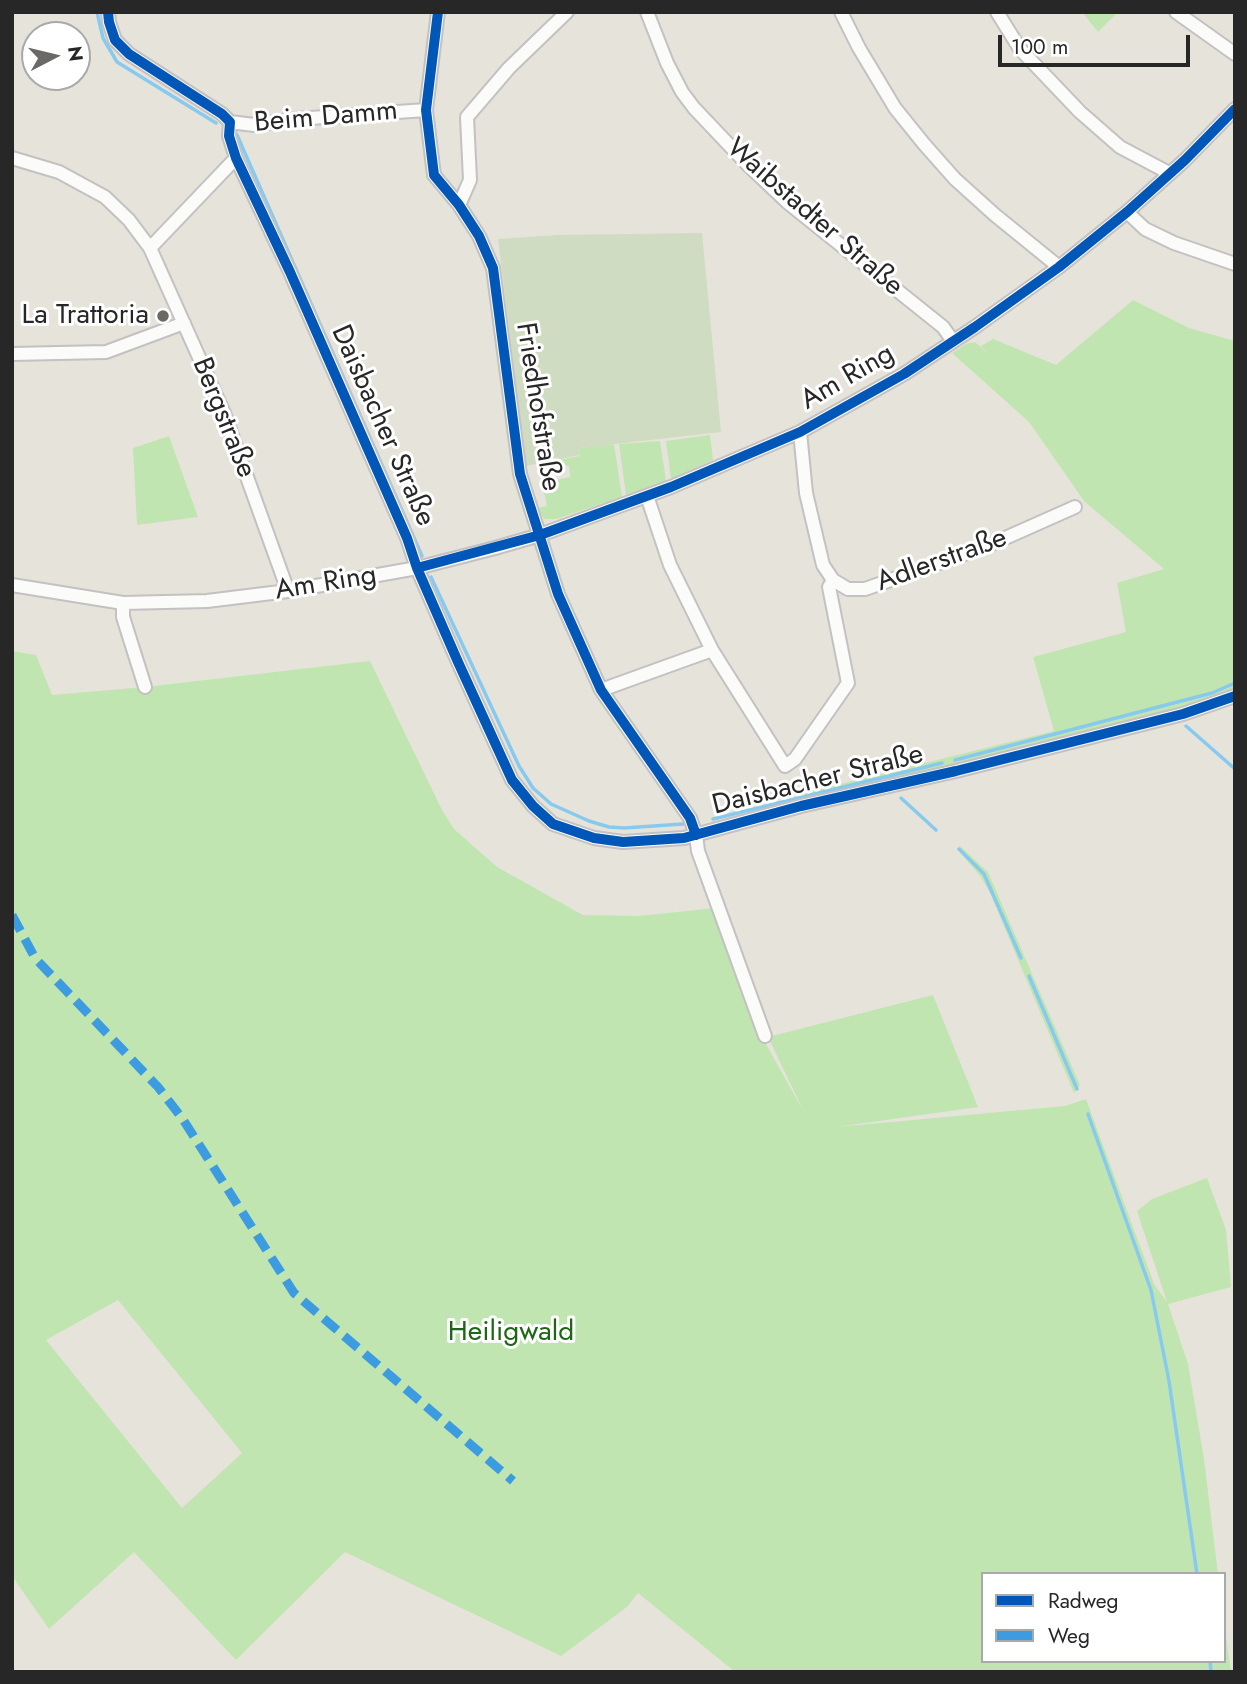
<!DOCTYPE html>
<meta charset="utf-8">
<style>
body{margin:0}
#map{position:relative;width:1247px;height:1684px;overflow:hidden;background:#e6e3db;font-family:Jost,sans-serif}
canvas{display:block}
.frame{position:absolute;inset:0;border:14px solid #272727;pointer-events:none}
.legend{position:absolute;left:981px;top:1572px;width:245px;height:91px;box-sizing:border-box;background:#fff;border:2px solid #a9a9a9;margin:0;padding:9px 12px;list-style:none;font-size:21px;color:#272727}
.legend li{display:flex;align-items:center;gap:14px;height:35px}
.legend b{width:35px;border:2px solid #a9a9a9}
.north{position:absolute;left:21px;top:21px;width:70px;height:70px;box-sizing:border-box;background:#fff;border:2px solid #a9a9a9;border-radius:50%;rotate:83deg;font-size:19px;font-weight:700;line-height:28px;text-align:center;color:#272727}
.north::after{content:'';display:block;margin:auto;width:24px;height:32px;background:#6a6966;clip-path:polygon(50% 0,100% 100%,50% 72%,0 100%)}
.scale{position:absolute;left:998px;top:35px;width:192px;height:32px;box-sizing:border-box;border:4px solid #272727;border-top:0;padding-left:9px;font-size:21px;line-height:24px;white-space:nowrap;color:#272727;-webkit-text-stroke:5px #fff;paint-order:stroke}
</style>
<div id="map">
<canvas width="1247" height="1684"></canvas>
<div class="frame"></div>
<ul class="legend">
<li><b style="height:9px;background:#0057b8"></b>Radweg</li>
<li><b style="height:9px;background:#3d9ce0"></b>Weg</li>
</ul>
<div class="north">N</div>
<div class="scale">100 m</div>
</div>
<script>
const c = document.querySelector('canvas').getContext('2d');
c.lineJoin = 'round';
function fill(path, color) {
  c.fillStyle = color;
  c.fill(path, 'evenodd');
}
function poly(rows) {
  const path = new Path2D();
  for (const r of rows) {
    path.moveTo(r[0], r[1]);
    for (let i = 2; i < r.length; i += 2) path.lineTo(r[i], r[i + 1]);
  }
  return path;
}
function stroke(path, color, width, dash) {
  c.strokeStyle = color;
  c.lineWidth = width;
  c.lineCap = dash ? 'butt' : 'round';
  c.setLineDash(dash || []);
  c.stroke(path);
}
function write(font, color, halo, rows, align = 'center') {
  c.font = font + ' Jost,sans-serif';
  c.lineWidth = 6;
  c.setLineDash([]);
  c.textBaseline = 'middle';
  c.strokeStyle = halo;
  c.fillStyle = color;
  for (const [text, x, y, turn = 0] of rows) {
    c.save();
    c.translate(x, y);
    c.rotate((+turn || 0) * Math.PI / 180);
    c.textAlign = isNaN(turn) ? turn : align;
    if (halo) c.strokeText(text, 0, 0);
    c.fillText(text, 0, 0);
    c.restore();
  }
}
const green = poly([
 [1082,12,1118,12,1098,32],
 [1133,300,1189,328,1235,341,1235,690,1207,702,933,770,806,799,804,793,1054,731,1033,657,1126,632,1117,583,1164,569,1084,501,1029,422,952,353,966,344,975,342,989,354,981,346,993,339,1056,365],
 [710,435,713,460,671,479,666,441],
 [169,436,198,517,137,525,133,448],
 [660,441,666,481,626,495,619,444],
 [614,444,622,497,556,519,544,519,537,508,547,506,542,483,570,477,569,467,559,460,580,456,579,448],
 [12,651,36,655,52,695,145,687,370,661,442,810,454,829,497,867,583,915,639,916,715,908,762,1037,804,1112,768,1037,933,995,978,1107,837,1127,1065,1106,1086,1099,1154,1284,1167,1302,1137,1211,1152,1199,1207,1178,1226,1230,1231,1287,1168,1304,1188,1364,1204,1459,1218,1574,983,1574,983,1661,1224,1661,1224,1622,1231,1672,735,1672,638,1593,627,1607,561,1656,345,1552,236,1660,134,1552,49,1629,12,1576],
 [118,1300,242,1453,182,1508,46,1340],
 [960,846,988,872,1080,1085,1074,1093,990,893,981,877,957,849]
]);
const cemetery = poly([
 [702,233,721,432,579,448,580,455,526,466,498,239,558,235]
]);
const stream = poly([
 [97,12,103,38,117,62,216,123],
 [237,135,422,556],
 [431,577,519,766,533,788,551,804,589,821,609,827,624,828,683,824],
 [1186,726,1235,769],
 [955,760,1212,693,1235,683],
 [901,798,936,830],
 [713,819,942,763],
 [959,849,984,874,1021,958],
 [1029,976,1077,1089],
 [1088,1114,1151,1290,1169,1381,1197,1574],
 [1210,1661,1211,1672]
]);
const minor = poly([
 [108,12,109,22,115,40,129,54,222,114,230,122,254,125,296,119,426,110],
 [438,12,426,110,434,175,459,205,479,236,493,268,520,474,558,594,601,690,690,818,696,835,698,851,765,1036],
 [647,12,667,63,682,92,694,108,749,166,787,202,943,327,953,341],
 [841,12,859,48,895,108,924,144,955,179,995,215,1059,267],
 [997,12,1020,49,1080,112,1120,147,1169,173],
 [1176,12,1235,54],
 [230,122,229,136,236,158,290,272,407,538,417,568,458,662,512,780,533,806,553,824,594,838,623,842,684,838,801,806,956,771,1183,714,1235,696],
 [12,158,59,172,105,197,129,220,150,248,224,413,288,591],
 [459,205,470,180,467,117,509,68,567,12],
 [1127,212,1145,229,1174,243,1235,264],
 [150,248,236,158],
 [12,354,106,352,184,323],
 [800,432,806,493,823,565,833,580,848,589,865,589,985,547,1075,507],
 [647,496,670,565,712,650,785,766,795,759,848,683,829,587,833,580],
 [12,585,123,603,207,601,288,591,417,568,495,548,540,535,671,487,800,432,904,374,975,327,1059,267,1127,212,1185,160,1235,109],
 [123,603,123,617,145,687],
 [601,690,712,650]
]);
const quiet = poly([
 [12,915,35,958,158,1087,182,1118,294,1293,513,1481]
]);
const cycleway = poly([
 [108,12,109,22,115,40,129,54,222,114,230,122,229,136,236,158,290,272,407,538,417,568,458,662,512,780,533,806,553,824,594,838,623,842,684,838,801,806,956,771,1183,714,1235,696],
 [438,12,426,110,434,175,459,205,479,236,493,268,520,474,558,594,601,690,690,818,696,835],
 [417,568,540,535,671,487,800,432,904,374,975,327,1059,267,1127,212,1185,160,1235,109]
]);
const markers = [
 [163,316,7,"#6a6966"]
];
const streetNames = [
 ["Beim Damm",326,118,-5],
 ["Waibstadter Straße",814,218,41],
 ["Am Ring",848,378,-30],
 ["Friedhofstraße",537,407,81],
 ["Bergstraße",223,418,68],
 ["Daisbacher Straße",382,426,66],
 ["Adlerstraße",942,561,-20],
 ["Am Ring",326,584,-9],
 ["Daisbacher Straße",818,781,-14]
];
const poiNames = [
 ["La Trattoria",149,316]
];
const parkNames = [
 ["Heiligwald",511,1333]
];
fill(green, '#c1e5b1');
fill(cemetery, '#cfdcc1');
stroke(stream, '#88caee', 3.5);
stroke(minor, '#c3c1c1', 16);
stroke(minor, '#fbfbfa', 12);
stroke(quiet, '#3d9ce0', 9, [18, 9]);
stroke(cycleway, '#0057b8', 10);
for (const [x, y, r, color] of markers) {
  const dot = new Path2D();
  dot.arc(x, y, r, 0, 2 * Math.PI);
  c.fillStyle = color;
  c.fill(dot);
  stroke(dot, '#fff', 2.5);
}
write('28px', '#272727', '#fff', streetNames);
write('28px', '#272727', '#fff', poiNames, 'right');
write('28px', '#1c6614', '#fff', parkNames);
</script>
